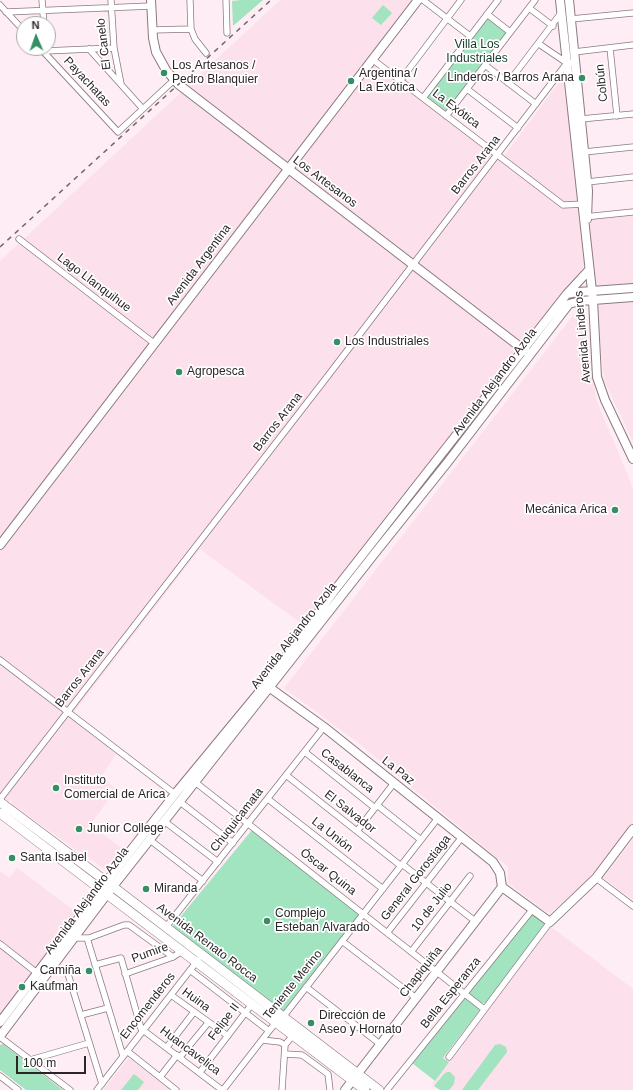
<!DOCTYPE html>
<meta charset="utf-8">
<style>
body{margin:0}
#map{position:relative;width:633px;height:1090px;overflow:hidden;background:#feedf4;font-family:Arial,sans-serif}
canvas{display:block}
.north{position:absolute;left:16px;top:16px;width:40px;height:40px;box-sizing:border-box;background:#fff;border:1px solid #aba8a9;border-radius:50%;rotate:358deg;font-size:11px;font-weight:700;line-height:16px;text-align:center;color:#2c2528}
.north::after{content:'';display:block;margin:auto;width:14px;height:18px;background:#348f66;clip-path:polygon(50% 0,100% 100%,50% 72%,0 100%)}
.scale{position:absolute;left:16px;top:1056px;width:70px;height:18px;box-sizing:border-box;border:2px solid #2c2528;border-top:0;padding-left:5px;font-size:12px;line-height:14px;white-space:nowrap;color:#2c2528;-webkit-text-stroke:3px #fff;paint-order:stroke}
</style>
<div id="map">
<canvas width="633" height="1090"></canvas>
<div class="north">N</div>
<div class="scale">100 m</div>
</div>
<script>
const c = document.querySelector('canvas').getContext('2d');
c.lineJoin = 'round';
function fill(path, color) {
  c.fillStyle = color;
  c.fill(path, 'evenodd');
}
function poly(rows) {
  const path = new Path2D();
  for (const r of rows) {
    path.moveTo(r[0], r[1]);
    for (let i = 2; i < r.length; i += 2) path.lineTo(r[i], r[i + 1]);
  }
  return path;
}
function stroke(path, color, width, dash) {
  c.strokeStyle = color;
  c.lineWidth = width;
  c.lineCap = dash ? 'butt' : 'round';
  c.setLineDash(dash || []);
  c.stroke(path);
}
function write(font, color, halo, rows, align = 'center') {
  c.font = font + ' Arial,sans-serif';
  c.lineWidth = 3.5;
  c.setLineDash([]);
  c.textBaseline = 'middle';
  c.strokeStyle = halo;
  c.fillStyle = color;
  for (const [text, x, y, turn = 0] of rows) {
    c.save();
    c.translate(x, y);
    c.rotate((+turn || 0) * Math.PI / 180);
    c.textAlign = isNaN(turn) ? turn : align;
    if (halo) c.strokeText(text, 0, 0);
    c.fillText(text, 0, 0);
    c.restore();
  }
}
const built = poly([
 [280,0,415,0,369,60,502,159,566,73,585,265,303,625,200,549,74,712,71,720,73,720,116,754,101,777,116,789,90,825,126,851,110,873,12,805,11,799,0,811,0,261],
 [633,212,633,442,604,380,589,224,596,215],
 [584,311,596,399,633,488,633,822,586,883,550,913,546,912,508,883,508,867,357,742,284,688,575,313],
 [633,839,633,900,603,878],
 [17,868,79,914,0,1019,0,871,9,878],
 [550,926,633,989,633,1090,440,1090,432,1084],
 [128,1059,131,1059,169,1090,103,1090]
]);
const green = poly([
 [241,0,263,0,233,26,232,1],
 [383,5,392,13,381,25,372,18],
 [488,16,508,32,447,112,426,97],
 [252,830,361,915,284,1012,172,927],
 [532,913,544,921,544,925,487,1003,481,1003,468,993],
 [464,997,480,1010,443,1058,449,1062,435,1081,412,1063],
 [3,1044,63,1090,26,1090,0,1070,0,1045],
 [500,1044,506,1047,507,1052,478,1090,462,1090,495,1045],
 [447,1072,450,1072,455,1077,454,1084,449,1090,440,1090,434,1086,444,1074],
 [134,1074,144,1082,138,1090,121,1090]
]);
const street = poly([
 [42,0,44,24],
 [111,0,114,48,121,84],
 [190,0,191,29,195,39,206,53],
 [226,0,227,33],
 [423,0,470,36],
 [0,5,24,31],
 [529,8,553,26],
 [6,12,151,6],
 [487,14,510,32],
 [571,19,633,13],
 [152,30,191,29],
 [539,44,567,63],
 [40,48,118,132,174,80],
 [610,48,617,116],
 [89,49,143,109],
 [43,52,45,51,114,48],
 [574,52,633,45],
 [372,59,563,205,584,204],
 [485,65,536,104],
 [400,81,461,0],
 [508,83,561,13],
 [467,89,518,128],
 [423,98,498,0],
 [446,116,535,0],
 [581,119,633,114],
 [584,152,633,147],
 [587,182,633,177],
 [584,217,633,212],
 [19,239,155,344],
 [0,660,175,794],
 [305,752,375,808],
 [286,775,401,866],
 [195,782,484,1009],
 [0,799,327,377,567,63,575,63],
 [268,799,383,889],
 [180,802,233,843],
 [377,805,421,840],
 [164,821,218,862],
 [357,831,394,783],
 [150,840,203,881],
 [402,864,475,921],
 [596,878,633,906],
 [166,927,324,727],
 [387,933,462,837],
 [74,938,89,938,124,925,129,925,173,957],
 [87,938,123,1056],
 [342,941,416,998],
 [0,944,37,973],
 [411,952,470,876],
 [95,965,121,958,142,1032],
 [190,970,269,1031],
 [68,974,102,1084],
 [125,974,173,957,182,951],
 [306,987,380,1044],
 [171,995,228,1036],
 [81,1015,108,1008],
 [143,1030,222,1090],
 [0,1037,70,1090],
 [262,1040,280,1042,285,1045],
 [167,1047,194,1012],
 [127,1051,176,1090],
 [285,1054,302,1055,328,1074,330,1090],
 [180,1057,208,1023],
 [449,1057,550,922],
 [30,1060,89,1043],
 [200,1072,252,1004],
 [0,1076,18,1090],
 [160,1077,177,1055],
 [97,1090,198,960],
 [223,1090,276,1022,283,1017,438,818],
 [282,1090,285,1045,293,1035],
 [387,1090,532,910]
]);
const secondary = poly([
 [151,0,153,38,156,52,166,70,178,84,528,353],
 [560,0,593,300,597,377,605,400,633,459],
 [569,0,588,191,587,219],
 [567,294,578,292,633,288],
 [0,545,418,0],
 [266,685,324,727,493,862,500,873,502,887],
 [502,887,550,922,596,878,633,829],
 [0,1022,110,877,175,794,265,685,338,586,566,295,589,270],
 [0,1036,107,894,375,553,447,463,569,304,580,301,633,297],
 [345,1090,502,887]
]);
const primary = poly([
 [0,802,103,879,379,1090],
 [0,813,365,1090]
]);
const rail = poly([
 [0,247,271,0]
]);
const markers = [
 [164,73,4,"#348f66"],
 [582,78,4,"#348f66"],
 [351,81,4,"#348f66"],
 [337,342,4,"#348f66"],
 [179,372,4,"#348f66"],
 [615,510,4,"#348f66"],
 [56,788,4,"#348f66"],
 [79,829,4,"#348f66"],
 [12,858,4,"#348f66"],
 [146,889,4,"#348f66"],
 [267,921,4,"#348f66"],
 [89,971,4,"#348f66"],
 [22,987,4,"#348f66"],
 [311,1023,4,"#348f66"]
];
const streetNames = [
 ["El Canelo",104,44,-97],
 ["Payachatas",87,82,47],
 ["Colbún",602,83,-96],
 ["La Exótica",456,109,37],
 ["Barros Arana",476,165,-52],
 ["Los Artesanos",325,182,37],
 ["Avenida Argentina",199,265,-53],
 ["Lago Llanquihue",94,283,37],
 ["Avenida Linderos",583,337,-95],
 ["Avenida Alejandro Azola",495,382,-53],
 ["Barros Arana",278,422,-52],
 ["Avenida Alejandro Azola",294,636,-52],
 ["Barros Arana",80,678,-52],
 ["Casablanca",347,771,38],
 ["La Paz",398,771,38],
 ["El Salvador",350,812,38],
 ["Chuquicamata",237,820,-52],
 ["La Unión",332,835,38],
 ["Óscar Quina",328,872,38],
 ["General Gorostiaga",416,878,-52],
 ["Avenida Alejandro Azola",87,901,-53],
 ["10 de Julio",432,907,-52],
 ["Avenida Renato Rocca",207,943,37],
 ["Pumire",150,953,-20],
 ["Chapiquiña",421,972,-52],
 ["Teniente Merino",293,985,-51],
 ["Bella Esperanza",451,993,-51],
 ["Huina",196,1000,36],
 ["Encomenderos",148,1006,-52],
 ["Felipe II",224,1022,-53],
 ["Huancavelica",190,1051,37]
];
const parkNames = [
 ["Villa Los",477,45],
 ["Industriales",477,59]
];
const poiNames = [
 ["Los Artesanos /",172,66],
 ["Pedro Blanquier",172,80],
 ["Argentina /",359,74],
 ["La Exótica",359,88],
 ["Linderos / Barros Arana",574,78,"right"],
 ["Los Industriales",345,342],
 ["Agropesca",187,372],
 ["Mecánica Arica",607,510,"right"],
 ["Instituto",64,781],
 ["Comercial de Arica",64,795],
 ["Junior College",87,829],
 ["Santa Isabel",20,858],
 ["Miranda",154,889],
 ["Complejo",275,914],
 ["Esteban Alvarado",275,928],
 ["Camiña",81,971,"right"],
 ["Kaufman",30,987],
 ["Dirección de",319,1016],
 ["Aseo y Hornato",319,1030]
];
fill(built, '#fce0eb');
fill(green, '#a2e3c0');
stroke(street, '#8b7a81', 7);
stroke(secondary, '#8b7a81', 10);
stroke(primary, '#8b7a81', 10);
stroke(street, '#fff', 5.5);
stroke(secondary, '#fff', 8);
stroke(primary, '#fff', 9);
stroke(rail, '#72686c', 1.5, [5, 5]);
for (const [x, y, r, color] of markers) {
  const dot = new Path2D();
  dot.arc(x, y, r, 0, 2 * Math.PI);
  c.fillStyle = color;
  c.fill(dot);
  stroke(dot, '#fff', 1.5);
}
write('12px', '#2c2528', '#fff', streetNames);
write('12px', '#113b28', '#fff', parkNames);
write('12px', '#2c2528', '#fff', poiNames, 'left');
</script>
